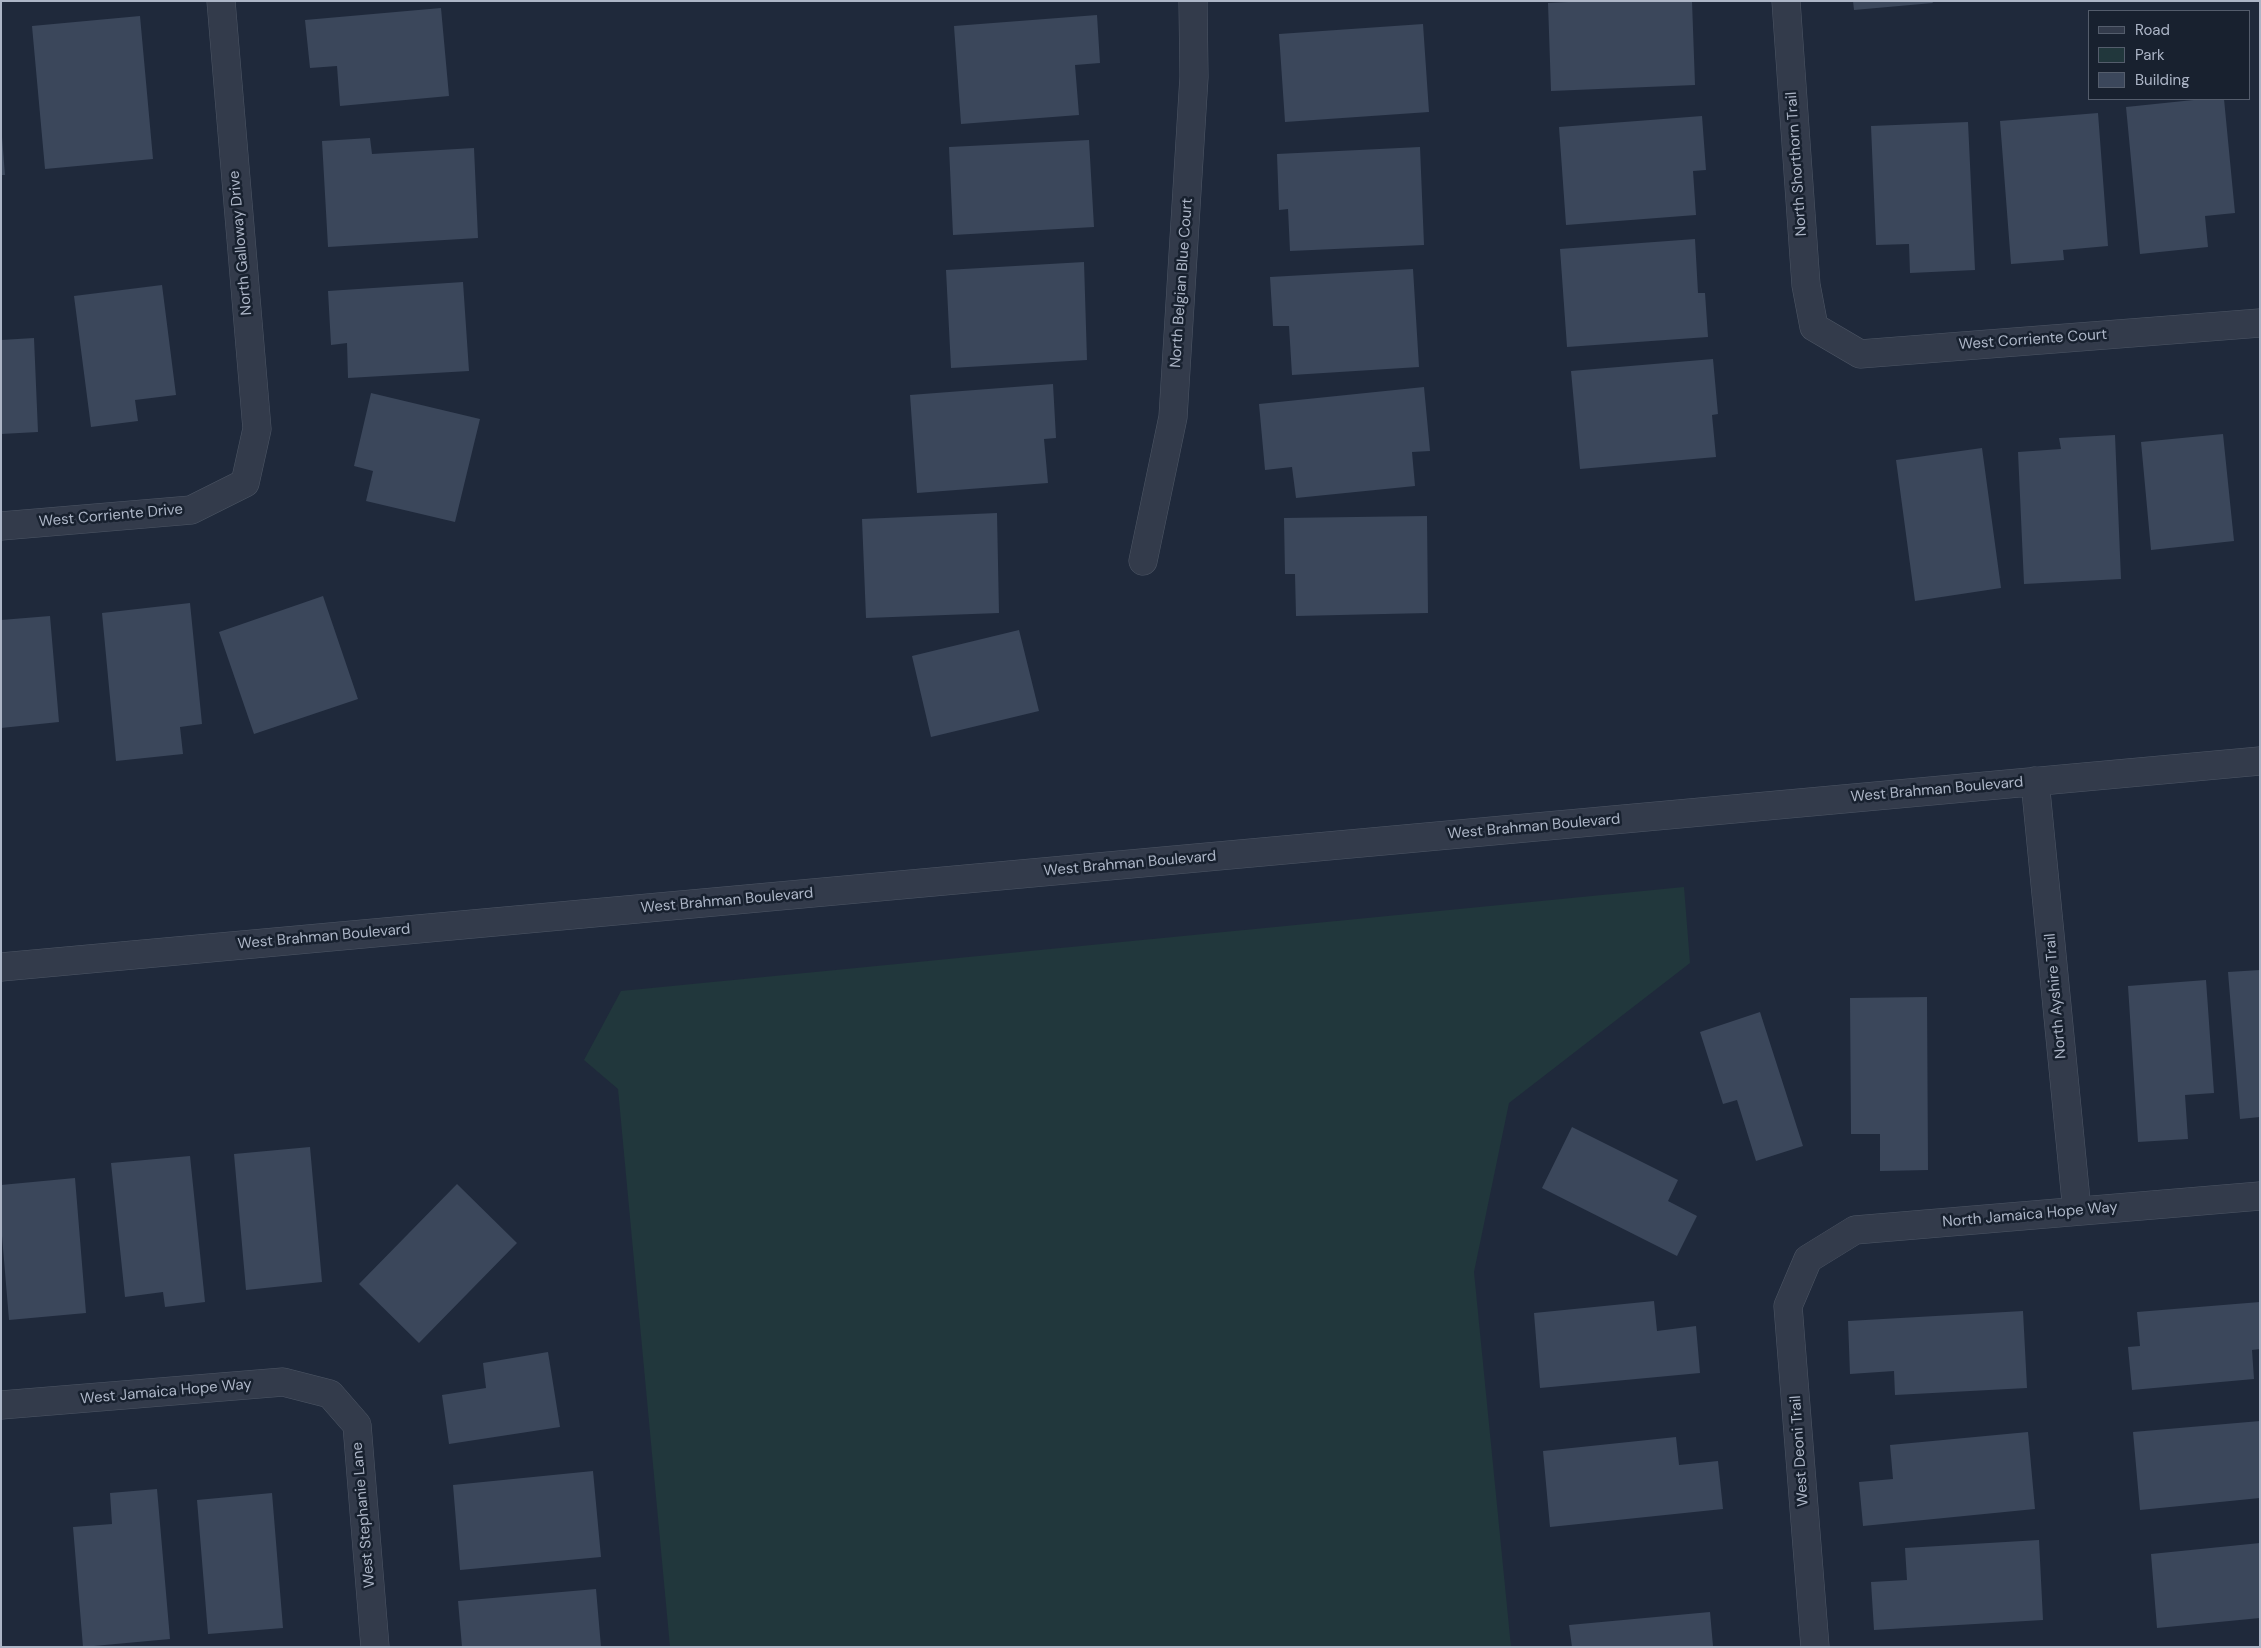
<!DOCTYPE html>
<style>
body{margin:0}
#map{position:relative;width:2261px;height:1648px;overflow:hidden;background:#1f293b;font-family:"DM Sans",sans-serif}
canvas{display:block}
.frame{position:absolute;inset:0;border:2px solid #adb6c7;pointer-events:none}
.legend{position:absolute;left:2088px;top:10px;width:162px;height:90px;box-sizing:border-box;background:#18212f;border:1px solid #545d6c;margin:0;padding:6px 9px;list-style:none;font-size:15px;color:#adb6c7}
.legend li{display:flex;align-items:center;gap:10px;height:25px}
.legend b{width:25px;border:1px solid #545d6c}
</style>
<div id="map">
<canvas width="2261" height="1648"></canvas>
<div class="frame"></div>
<ul class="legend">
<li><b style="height:6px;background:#333b4b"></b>Road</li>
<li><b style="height:14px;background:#21373c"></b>Park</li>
<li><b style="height:14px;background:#3b475b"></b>Building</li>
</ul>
</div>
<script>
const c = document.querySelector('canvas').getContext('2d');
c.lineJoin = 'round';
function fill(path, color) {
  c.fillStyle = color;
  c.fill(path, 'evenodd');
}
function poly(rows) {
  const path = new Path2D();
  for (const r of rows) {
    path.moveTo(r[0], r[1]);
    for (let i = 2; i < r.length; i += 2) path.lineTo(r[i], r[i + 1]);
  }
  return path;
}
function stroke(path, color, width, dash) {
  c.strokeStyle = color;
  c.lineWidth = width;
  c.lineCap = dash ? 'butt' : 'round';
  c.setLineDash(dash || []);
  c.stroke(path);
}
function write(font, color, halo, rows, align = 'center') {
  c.font = font + ' "DM Sans",sans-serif';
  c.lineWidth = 5;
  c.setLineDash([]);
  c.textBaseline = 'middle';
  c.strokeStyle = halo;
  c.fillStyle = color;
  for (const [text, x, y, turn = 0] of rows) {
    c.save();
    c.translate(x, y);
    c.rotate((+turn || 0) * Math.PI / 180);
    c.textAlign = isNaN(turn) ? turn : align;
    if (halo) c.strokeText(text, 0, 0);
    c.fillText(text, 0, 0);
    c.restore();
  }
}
const green = poly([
 [1684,887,1690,963,1509,1103,1474,1272,1511,1647,670,1647,618,1089,584,1060,621,991]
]);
const building = poly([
 [1588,1,1692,1,1695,85,1551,91,1548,3],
 [1853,1,1932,1,1933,3,1854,10],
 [441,8,449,96,340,106,337,66,310,68,305,20],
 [1097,15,1100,63,1075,65,1079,115,961,124,954,26],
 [140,16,153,159,45,169,32,26],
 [1423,24,1429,112,1285,122,1279,34],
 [2203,99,2224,99,2235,213,2205,216,2208,247,2140,254,2126,107],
 [2098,113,2108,246,2063,250,2064,260,2011,264,2000,121],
 [1702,116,1706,170,1693,171,1696,215,1566,225,1559,127],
 [1968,122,1975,270,1910,273,1909,244,1876,245,1871,126],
 [1,124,5,175,1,175],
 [370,138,372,154,474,148,478,238,328,247,322,141],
 [1089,140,1094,227,953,235,949,147],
 [1420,147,1424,245,1290,251,1288,209,1279,210,1277,154],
 [1695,239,1698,293,1705,293,1708,337,1567,347,1560,249],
 [1084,262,1087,360,951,368,946,270],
 [1413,269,1419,367,1292,375,1289,326,1273,326,1270,277],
 [463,282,469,371,348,378,347,343,331,345,328,291],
 [162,285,176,395,135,400,138,421,91,427,74,296],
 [34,338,38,432,1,434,1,340],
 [1713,359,1718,414,1712,415,1716,457,1580,469,1571,371],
 [1053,384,1056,438,1044,439,1048,483,917,493,910,395],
 [1424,387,1430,451,1412,452,1415,486,1296,498,1292,467,1265,470,1259,404],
 [371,393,480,419,455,522,366,501,373,471,354,466],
 [2223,434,2234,541,2151,550,2141,442],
 [2115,435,2121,579,2024,584,2018,452,2061,449,2059,438],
 [1982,448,2001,588,1915,601,1896,460],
 [997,513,999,613,866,618,862,519],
 [1427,516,1428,613,1296,616,1295,574,1285,574,1284,518],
 [323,596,358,699,254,734,219,632],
 [190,603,202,724,180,727,183,754,116,761,102,613],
 [50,616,59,722,1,728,1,620],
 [1019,630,1039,711,931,737,912,656],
 [2260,970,2260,1117,2240,1119,2228,972],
 [2206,980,2214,1093,2185,1095,2188,1139,2138,1142,2128,986],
 [1927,997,1928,1170,1880,1171,1880,1134,1851,1134,1850,998],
 [1760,1012,1803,1146,1756,1161,1737,1100,1723,1104,1700,1032],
 [1572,1127,1678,1180,1668,1201,1697,1216,1677,1256,1542,1188],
 [310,1147,322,1282,246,1290,234,1154],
 [190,1156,205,1302,165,1307,163,1292,125,1297,111,1163],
 [75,1178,86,1313,9,1320,1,1224,1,1185],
 [457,1184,517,1243,419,1343,359,1284],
 [1654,1301,1657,1331,1696,1326,1700,1373,1540,1388,1534,1313],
 [2260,1302,2260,1349,2252,1350,2254,1379,2132,1390,2128,1347,2140,1346,2137,1312],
 [2023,1311,2027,1388,1895,1395,1894,1371,1850,1374,1848,1321],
 [548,1352,560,1427,449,1444,442,1395,486,1388,483,1363],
 [2260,1421,2260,1498,2140,1510,2133,1432],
 [2028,1432,2035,1509,1863,1526,1859,1482,1893,1479,1890,1445],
 [1676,1437,1679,1465,1718,1461,1723,1509,1550,1527,1543,1451],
 [593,1471,601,1557,460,1570,453,1485],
 [157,1489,170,1639,83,1647,73,1527,112,1524,110,1493],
 [272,1493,283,1628,208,1634,197,1500],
 [2039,1540,2043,1620,1874,1630,1871,1582,1907,1580,1905,1548],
 [2260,1543,2260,1618,2157,1628,2151,1554],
 [596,1589,601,1647,462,1647,458,1601],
 [1710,1612,1713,1646,1572,1647,1569,1625]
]);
const street = poly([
 [1786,1,1806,285,1814,327,1860,354,2260,323],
 [1,526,191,510,245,483,257,429,221,1],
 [1143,561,1173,417,1194,77,1193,1],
 [2035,781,2077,1211],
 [1,967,2260,761],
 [1,1405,283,1382,330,1394,357,1425,375,1647],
 [1815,1647,1788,1306,1808,1259,1855,1230,2260,1196]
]);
const streetNames = [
 ["North Shorthorn Trail",1797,164,-94],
 ["North Galloway Drive",241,243,-95],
 ["North Belgian Blue Court",1182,283,-86],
 ["West Corriente Court",2033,340,-4],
 ["West Corriente Drive",111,516,-5],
 ["West Brahman Boulevard",1937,790,-5],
 ["West Brahman Boulevard",1534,827,-5],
 ["West Brahman Boulevard",1130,864,-5],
 ["West Brahman Boulevard",727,901,-5],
 ["West Brahman Boulevard",324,937,-5],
 ["North Ayshire Trail",2056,996,-95],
 ["North Jamaica Hope Way",2030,1215,-5],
 ["West Jamaica Hope Way",166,1392,-5],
 ["West Deoni Trail",1800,1451,-94],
 ["West Stephanie Lane",364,1515,-95]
];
fill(green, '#21373c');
fill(building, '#3b475b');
stroke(street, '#4d5665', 29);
stroke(street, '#333b4b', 28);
write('15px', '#adb6c7', '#18212f', streetNames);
</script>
